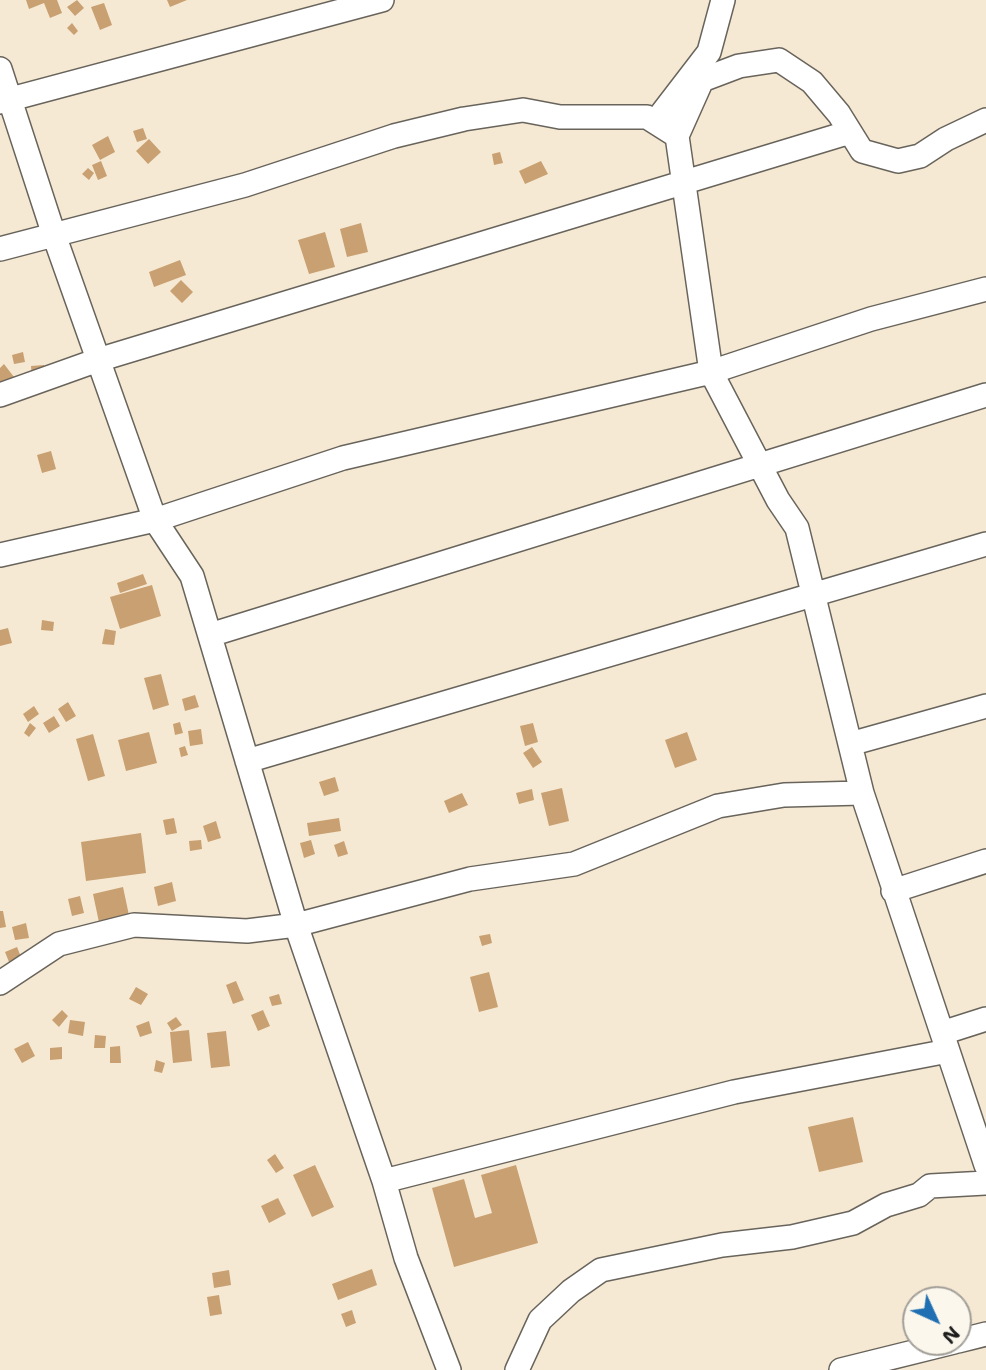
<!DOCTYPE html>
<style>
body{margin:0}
#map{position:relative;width:986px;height:1370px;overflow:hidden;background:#f6e9d3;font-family:"Shantell Sans",sans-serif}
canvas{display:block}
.north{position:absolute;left:902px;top:1286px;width:70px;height:70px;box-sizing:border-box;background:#fbf7ec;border:2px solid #a29f99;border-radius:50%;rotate:135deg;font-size:19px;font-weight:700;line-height:28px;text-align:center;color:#1c1c1c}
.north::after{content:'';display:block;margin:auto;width:24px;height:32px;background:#1f6fb2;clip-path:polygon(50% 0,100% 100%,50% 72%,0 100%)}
</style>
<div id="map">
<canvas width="986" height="1370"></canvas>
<div class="north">N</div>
</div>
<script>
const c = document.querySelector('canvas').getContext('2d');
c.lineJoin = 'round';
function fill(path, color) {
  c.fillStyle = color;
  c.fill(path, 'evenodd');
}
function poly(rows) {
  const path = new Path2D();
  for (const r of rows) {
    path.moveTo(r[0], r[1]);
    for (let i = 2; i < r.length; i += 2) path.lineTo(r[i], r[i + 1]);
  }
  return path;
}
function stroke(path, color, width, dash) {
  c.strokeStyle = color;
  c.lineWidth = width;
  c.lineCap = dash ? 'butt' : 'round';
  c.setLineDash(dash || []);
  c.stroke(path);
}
const building = poly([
 [26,0,57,0,62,13,50,18,44,3,29,9],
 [77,0,84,8,75,16,67,7],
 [167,0,187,0,170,7],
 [104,3,112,25,100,30,91,7],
 [72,23,78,31,74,35,67,28],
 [143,128,147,139,137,142,133,131],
 [108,136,115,152,100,160,92,145],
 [149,139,161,152,148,164,136,151],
 [500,152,503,163,494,165,492,154],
 [101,161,107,176,98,180,92,165],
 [541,161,548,174,525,184,519,171],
 [88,168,94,173,89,180,82,174],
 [361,223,368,252,347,257,340,229],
 [325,232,335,267,309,274,298,240],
 [180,260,186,275,154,287,149,272],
 [181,280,193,292,182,303,170,291],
 [23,352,25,362,14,364,12,355],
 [4,364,14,377,0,388,0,368],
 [44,365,45,379,32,380,31,366],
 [51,451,56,469,42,473,37,455],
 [143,574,147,584,120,593,117,583],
 [152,585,161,616,120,629,110,597],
 [42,620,54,622,53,631,41,630],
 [8,628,12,643,0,646,0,630],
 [105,629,116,631,114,645,102,644],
 [161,674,169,705,153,710,144,678],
 [195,695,199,707,185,711,182,699],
 [68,702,76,716,66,722,58,709],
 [34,706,39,714,28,722,23,714],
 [54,716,60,726,49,733,43,723],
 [180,722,183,733,175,735,173,724],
 [30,723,36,728,29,737,24,733],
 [533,723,538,742,525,746,520,726],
 [201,729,203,744,190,746,188,731],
 [149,732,157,763,126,771,118,740],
 [687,732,697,760,675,768,665,740],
 [93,734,105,776,88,781,76,739],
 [185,746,188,755,181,757,179,748],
 [532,747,542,762,533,768,523,753],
 [335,777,339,791,324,796,319,782],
 [562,788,569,821,549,826,541,793],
 [532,789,534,800,519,804,516,793],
 [462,793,468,805,449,813,444,801],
 [174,818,177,833,166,835,163,820],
 [339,818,341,831,309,836,307,823],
 [216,821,221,838,208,842,203,826],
 [141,833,146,873,86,881,81,842],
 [201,840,202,849,190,851,189,841],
 [311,840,315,854,304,858,300,843],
 [344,841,348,854,338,857,334,845],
 [172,882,176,901,158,906,154,887],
 [123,887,130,920,100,927,93,894],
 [80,896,84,913,72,916,68,899],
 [0,911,3,911,6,927,0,928],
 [26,923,29,938,15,940,12,927],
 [490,934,492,943,482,946,479,936],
 [17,947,21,957,9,962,5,952],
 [489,972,498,1007,479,1012,470,977],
 [236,981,244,1000,233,1004,226,985],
 [136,987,148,994,141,1005,129,999],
 [279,994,282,1004,272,1006,269,997],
 [62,1010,68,1016,59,1027,52,1020],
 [263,1010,270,1026,258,1031,251,1015],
 [176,1017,182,1025,172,1031,167,1023],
 [70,1020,85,1022,83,1036,68,1033],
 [149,1021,152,1033,140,1037,136,1026],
 [189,1030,192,1061,173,1063,170,1032],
 [226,1031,230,1066,211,1068,207,1033],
 [95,1035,106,1036,105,1048,94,1048],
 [28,1042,35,1056,22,1063,14,1049],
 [120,1046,121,1063,110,1063,110,1047],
 [62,1047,62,1059,50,1060,50,1048],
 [156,1060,165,1063,162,1073,154,1071],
 [853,1117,863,1162,819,1172,808,1127],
 [275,1154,284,1168,276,1173,267,1160],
 [315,1165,334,1207,312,1217,293,1175],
 [516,1165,538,1243,454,1267,432,1188,464,1179,475,1218,492,1213,481,1175],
 [278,1198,286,1214,269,1223,261,1206],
 [372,1269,377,1285,338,1300,332,1284],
 [229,1270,231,1285,214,1288,212,1273],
 [219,1295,222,1314,210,1316,207,1297],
 [352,1310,356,1323,346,1327,341,1314]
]);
const street = poly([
 [0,69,54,235,155,520,192,576,296,925,384,1181,406,1258,449,1370],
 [0,102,382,0],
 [986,120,946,139,920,156,898,161,862,151,839,114,812,82,779,60,739,66,702,80,677,136,711,372,778,500,797,528,862,793,986,1165],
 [656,121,709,52,723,0],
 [0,249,245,185,394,136,464,119,523,110,560,117,647,117,677,136],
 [0,395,98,360,850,132],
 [0,555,155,520,343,458,711,372,871,319,986,289],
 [210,635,986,395],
 [850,744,986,706],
 [247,761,986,544],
 [893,891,986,861],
 [0,983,59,944,134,925,247,931,296,925,470,879,574,864,718,806,784,795,862,793],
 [942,1033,986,1019],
 [384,1181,734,1092,948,1051],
 [958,1341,986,1334],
 [517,1370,540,1320,571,1291,601,1270,722,1245,792,1237,853,1223,886,1205,919,1195,930,1186,986,1183],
 [841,1370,954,1342]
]);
fill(building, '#c9a071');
stroke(street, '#68645c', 26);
stroke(street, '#fff', 23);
</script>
